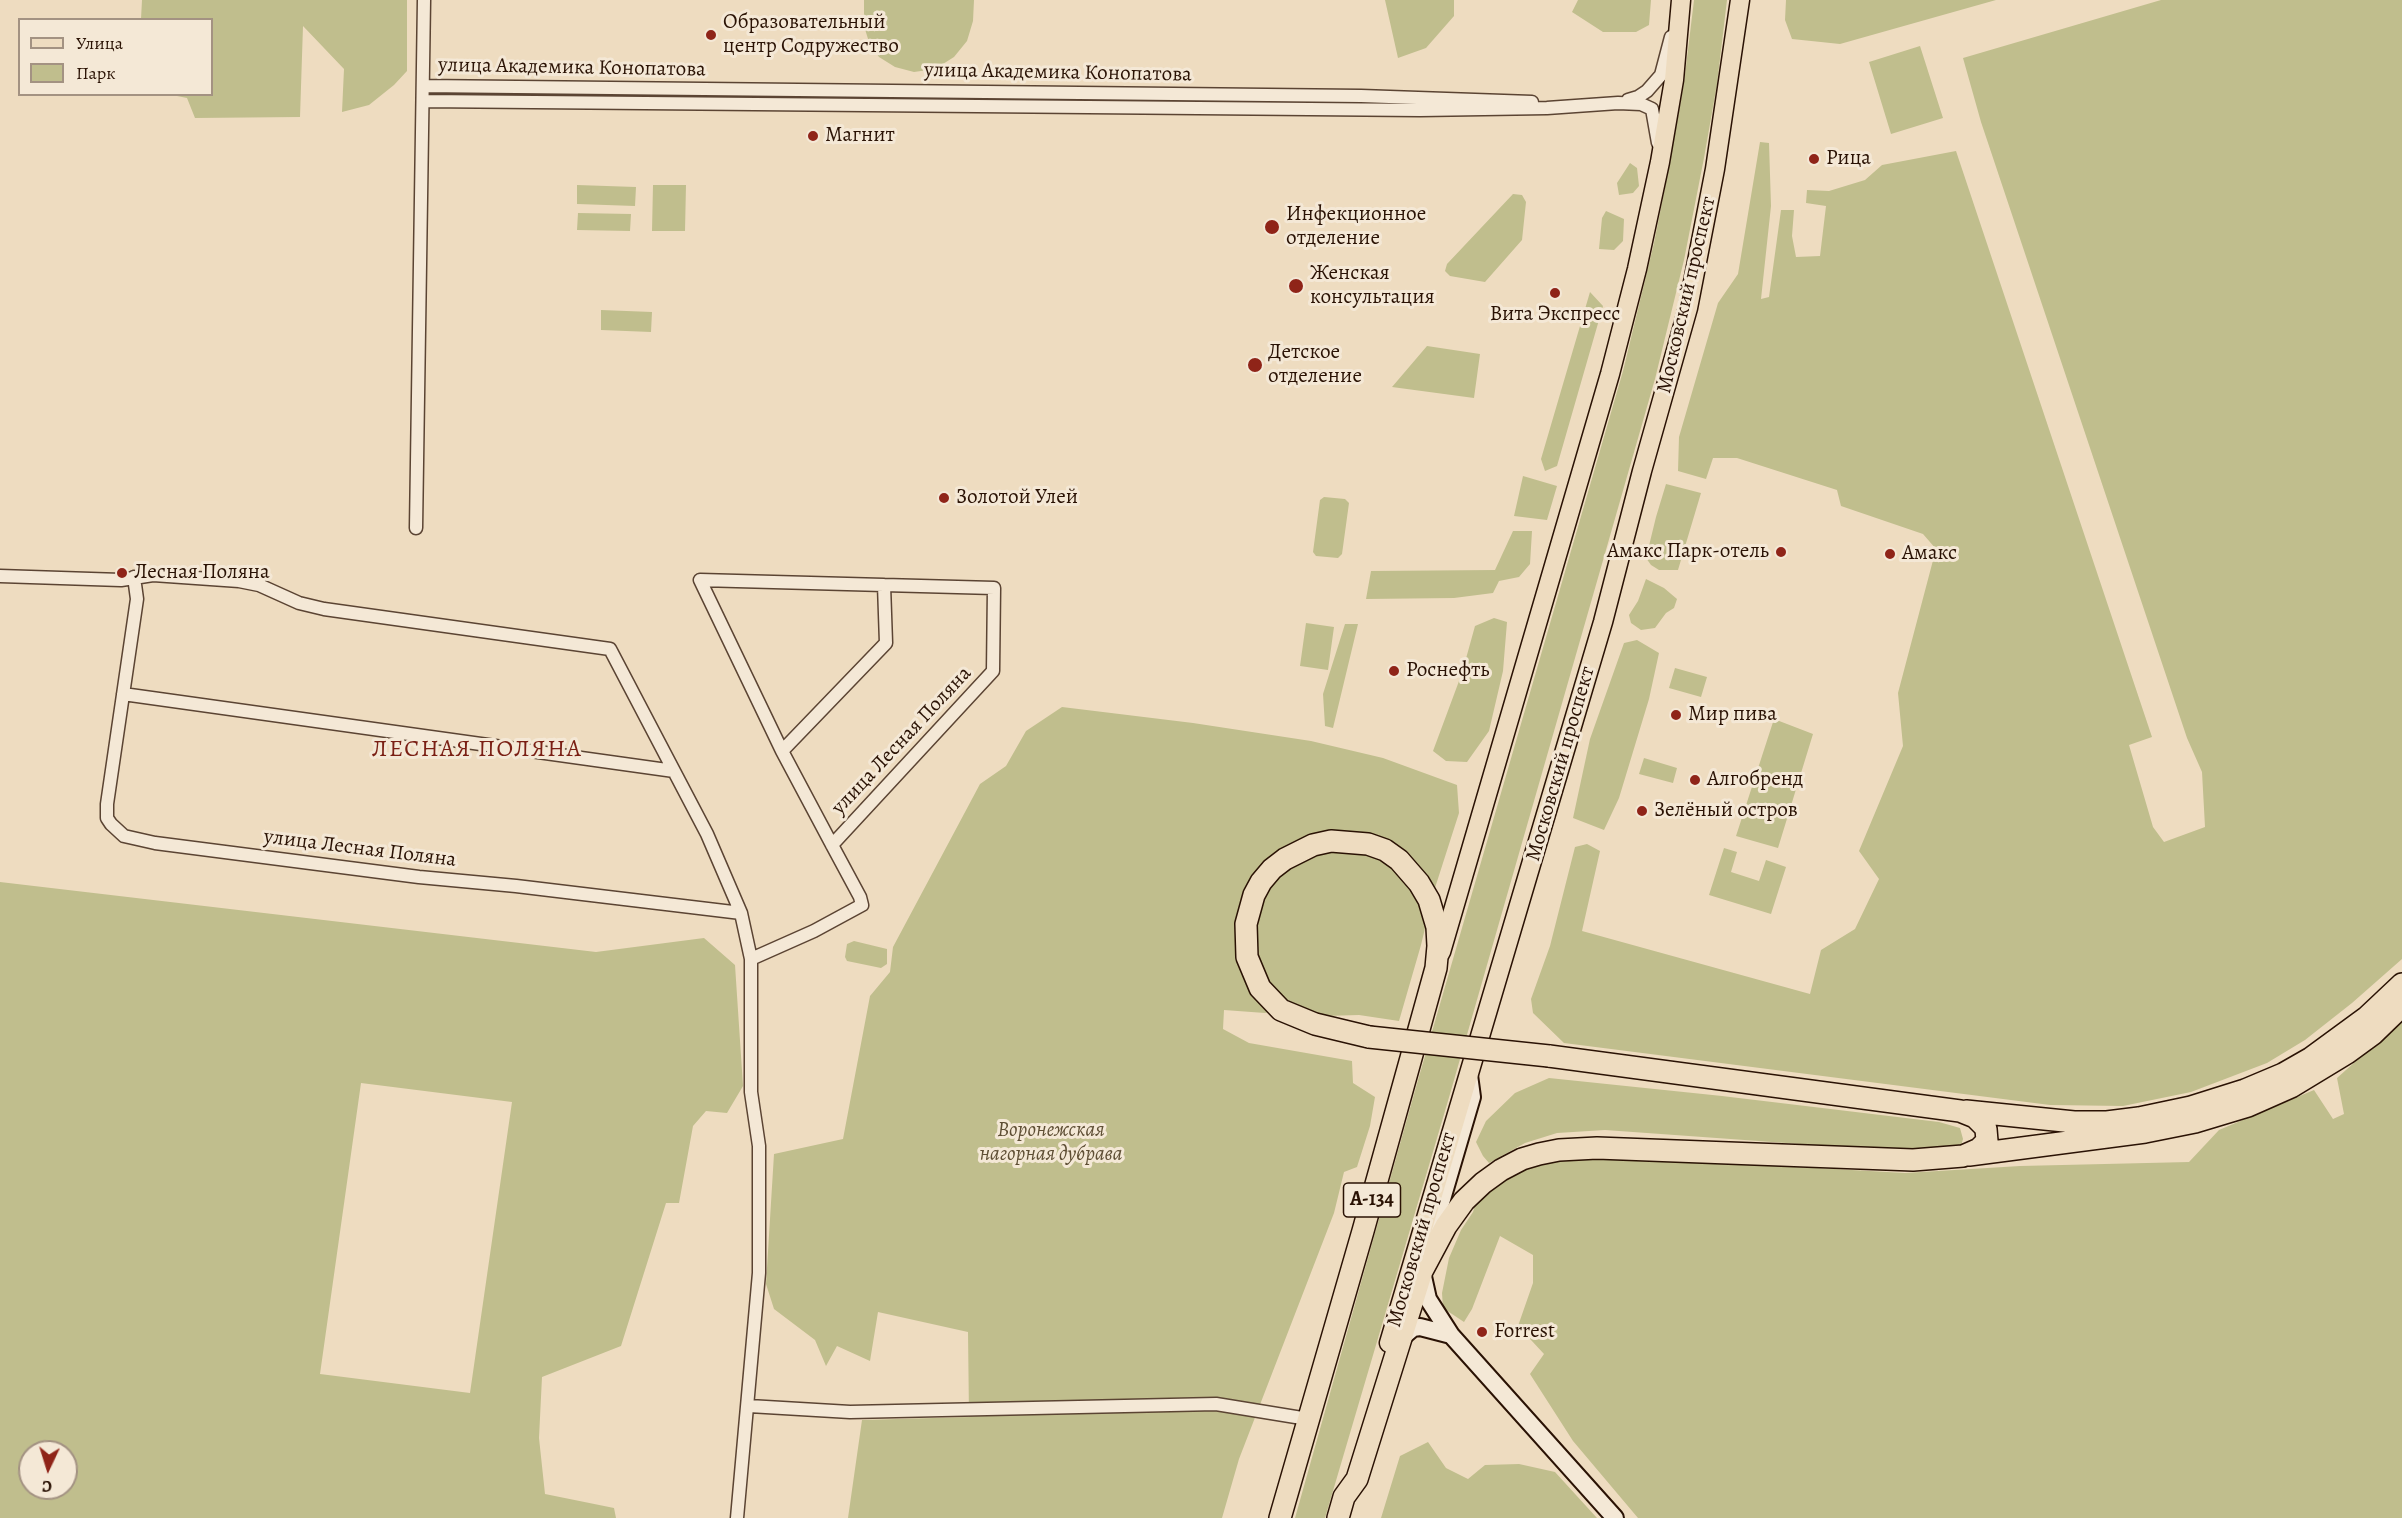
<!DOCTYPE html>
<meta charset="utf-8">
<style>
body{margin:0}
#map{position:relative;width:2402px;height:1518px;overflow:hidden;background:#eedcc0;font-family:Alegreya,serif}
canvas{display:block}
.legend{position:absolute;left:18px;top:18px;width:195px;height:78px;box-sizing:border-box;background:#f4e8d6;border:2px solid #a39282;margin:0;padding:8px 10px;list-style:none;font-size:18px;color:#2a1204}
.legend li{display:flex;align-items:center;gap:12px;height:30px}
.legend b{width:30px;border:2px solid #a39282}
.north{position:absolute;left:18px;top:1440px;width:60px;height:60px;box-sizing:border-box;background:#f4e8d6;border:2px solid #a39282;border-radius:50%;rotate:184deg;font-size:16px;font-weight:700;line-height:24px;text-align:center;color:#2a1204}
.north::after{content:'';display:block;margin:auto;width:21px;height:27px;background:#8f2418;clip-path:polygon(50% 0,100% 100%,50% 72%,0 100%)}
</style>
<div id="map">
<canvas width="2402" height="1518"></canvas>
<ul class="legend">
<li><b style="height:8px;background:#eedcc0"></b>Улица</li>
<li><b style="height:16px;background:#c0be8d"></b>Парк</li>
</ul>
<div class="north">С</div>
</div>
<script>
const c = document.querySelector('canvas').getContext('2d');
c.lineJoin = 'round';
function fill(path, color) {
  c.fillStyle = color;
  c.fill(path, 'evenodd');
}
function poly(rows) {
  const path = new Path2D();
  for (const r of rows) {
    path.moveTo(r[0], r[1]);
    for (let i = 2; i < r.length; i += 2) path.lineTo(r[i], r[i + 1]);
  }
  return path;
}
function stroke(path, color, width, dash) {
  c.strokeStyle = color;
  c.lineWidth = width;
  c.lineCap = dash ? 'butt' : 'round';
  c.setLineDash(dash || []);
  c.stroke(path);
}
function write(font, color, halo, rows, align = 'center') {
  c.font = font + ' Alegreya,serif';
  c.lineWidth = 6;
  c.setLineDash([]);
  c.textBaseline = 'middle';
  c.strokeStyle = halo;
  c.fillStyle = color;
  for (const [text, x, y, turn = 0] of rows) {
    c.save();
    c.translate(x, y);
    c.rotate((+turn || 0) * Math.PI / 180);
    c.textAlign = isNaN(turn) ? turn : align;
    if (halo) c.strokeText(text, 0, 0);
    c.fillText(text, 0, 0);
    c.restore();
  }
}
const green = poly([
 [142,0,407,0,407,71,394,85,369,105,342,112,344,69,303,26,300,117,195,118,187,98,172,95,212,94,212,20,141,19],
 [864,0,974,0,973,21,967,41,954,57,935,69,914,72,895,67,879,57,869,42,864,26],
 [1385,0,1454,0,1454,16,1426,48,1398,58],
 [1578,0,1651,0,1649,25,1636,32,1603,32,1572,12],
 [1694,0,1727,0,1717,84,1704,158,1684,260,1655,379,1450,1094,1325,1518,1295,1518,1416,1087,1623,371,1654,243,1670,162,1684,83],
 [1786,0,1996,0,1840,44,1792,39,1785,20],
 [2161,0,2402,0,2402,959,2352,1003,2305,1040,2267,1063,2191,1092,2123,1106,2050,1105,1564,1043,1533,1013,1531,999,1550,946,1575,847,1587,844,1600,851,1582,931,1810,994,1821,950,1855,929,1879,879,1859,851,1903,746,1898,693,1936,549,1923,534,1841,506,1837,490,1737,458,1713,458,1706,479,1678,471,1679,437,1718,303,1738,274,1760,142,1769,143,1771,206,1761,299,1769,297,1781,210,1794,210,1792,236,1796,257,1820,256,1826,206,1806,203,1807,190,1829,191,1865,180,1882,165,1956,151,2152,737,2129,745,2153,827,2164,842,2205,827,2202,772,2187,738,1981,122,1963,58],
 [1920,46,1943,118,1891,134,1869,62],
 [1630,163,1637,168,1639,186,1633,193,1619,195,1617,183],
 [577,185,636,187,635,206,577,204],
 [653,185,686,185,685,231,652,231],
 [1513,194,1522,195,1526,202,1522,240,1485,282,1450,276,1445,271,1447,264],
 [1606,211,1624,219,1623,241,1614,250,1599,249,1602,218],
 [578,213,631,214,630,231,577,230],
 [1590,292,1603,306,1557,466,1545,471,1541,459],
 [601,310,652,312,651,332,601,330],
 [1427,346,1480,354,1474,398,1392,387],
 [1523,476,1557,486,1547,520,1514,516],
 [1666,484,1701,493,1678,570,1659,570,1651,565,1646,558,1656,517],
 [1324,497,1345,499,1349,503,1342,554,1338,558,1316,556,1313,552,1320,500],
 [1513,531,1532,531,1530,564,1519,577,1499,581,1493,593,1454,598,1366,599,1371,571,1495,570],
 [1646,579,1664,588,1677,599,1674,608,1666,613,1655,628,1641,630,1631,623,1629,615,1638,601],
 [1494,618,1507,622,1503,671,1489,731,1467,762,1446,761,1433,751,1462,673,1475,626],
 [1306,623,1334,627,1328,670,1300,666],
 [1345,624,1358,624,1333,728,1325,726,1323,694],
 [1637,640,1659,653,1649,699,1619,798,1604,830,1573,818,1590,739,1624,643],
 [1675,668,1707,677,1701,697,1669,688],
 [1062,707,1193,723,1311,741,1383,758,1457,785,1459,813,1434,891,1421,945,1399,1021,1359,1015,1324,1016,1291,1004,1265,1013,1224,1010,1223,1029,1249,1043,1352,1061,1353,1083,1375,1097,1370,1126,1357,1167,1344,1172,1334,1213,1239,1459,1222,1518,848,1518,862,1420,969,1417,968,1332,878,1312,870,1361,837,1346,826,1366,815,1340,774,1309,766,1284,774,1154,843,1139,870,996,890,972,893,947,980,784,1006,766,1026,731],
 [1774,719,1813,734,1778,848,1736,836],
 [1644,758,1677,768,1673,783,1639,774],
 [1724,848,1737,852,1731,872,1759,881,1766,860,1786,867,1771,914,1709,895],
 [0,882,596,952,704,938,735,965,743,1086,727,1113,706,1111,693,1126,679,1203,666,1203,621,1346,542,1377,539,1438,545,1494,614,1508,616,1518,0,1518],
 [361,1083,512,1102,470,1393,320,1374],
 [30,1452,66,1452,66,1488,30,1488],
 [854,941,887,949,887,964,881,968,847,961,845,957,847,944],
 [2402,1020,2402,1518,1638,1518,1573,1441,1530,1374,1544,1354,1518,1326,1533,1283,1533,1255,1500,1236,1472,1309,1464,1322,1443,1308,1442,1293,1449,1258,1461,1230,1473,1212,1477,1199,1516,1171,1554,1160,1621,1157,1905,1173,2020,1166,2189,1162,2219,1130,2314,1090,2333,1119,2344,1114,2337,1078],
 [1549,1078,1722,1096,1939,1122,1960,1128,1963,1139,1961,1146,1951,1148,1856,1148,1605,1130,1557,1133,1525,1143,1489,1163,1483,1156,1476,1142,1486,1121,1515,1093],
 [1428,1442,1446,1468,1468,1479,1485,1465,1519,1464,1555,1472,1597,1518,1381,1518,1400,1456]
]);
const street = poly([
 [423,86,1361,96,1532,102],
 [1628,100,1638,97,1647,91,1661,75,1671,37],
 [423,101,1420,110,1547,108,1618,103,1641,104,1652,109,1658,143],
 [416,528,424,0],
 [0,576,121,580,153,575,239,581,259,585,299,603,324,609,610,649,707,834,741,913,751,959,751,1092,759,1146,759,1273,737,1518],
 [134,577,137,599,107,804,107,818,111,824,124,836,155,843,419,877,516,886,741,913],
 [123,694,674,771],
 [782,751,886,643,884,585],
 [751,959,814,931,862,905,860,897,832,845,782,751,700,580,994,588,993,671,832,845],
 [749,1406,850,1412,1216,1404,1308,1419]
]);
const secondary = poly([
 [1428,1247,1472,1097,1469,1075],
 [1422,1272,1428,1299,1451,1335,1615,1518],
 [1401,1338,1413,1328,1420,1327,1451,1335]
]);
const primary = poly([
 [1441,952,1610,374,1637,269,1660,162,1674,80,1681,0],
 [1389,1343,1603,622,1642,471,1688,308,1715,169,1740,0]
]);
const highway = poly([
 [1966,1111,2074,1122,2107,1122,2139,1118,2191,1107,2245,1090,2283,1074,2311,1058,2367,1017,2402,984],
 [1969,1155,2145,1132,2195,1122,2248,1106,2291,1087,2347,1053,2373,1034,2402,1006],
 [1280,1518,1363,1231,1436,968,1438,946,1437,927,1429,900,1419,883,1399,860,1385,850,1368,844,1331,841,1313,845,1285,859,1272,869,1261,882,1254,895,1246,924,1247,957,1260,988,1281,1010,1315,1024,1369,1037],
 [1338,1518,1344,1497,1357,1479,1422,1271,1446,1226,1464,1201,1483,1183,1501,1170,1522,1159,1539,1154,1559,1150,1597,1148,1913,1160,1963,1156,1979,1149,1987,1141,1986,1129,1983,1125,1975,1117,1960,1111,1549,1056]
]);
const highwayBridge = poly([
 [1369,1037,1549,1056]
]);
const markers = [
 [711,35,6,"#8f2418"],
 [813,136,6,"#8f2418"],
 [1814,159,6,"#8f2418"],
 [1272,227,8,"#8f2418"],
 [1296,286,8,"#8f2418"],
 [1555,293,6,"#8f2418"],
 [1255,365,8,"#8f2418"],
 [944,498,6,"#8f2418"],
 [1781,552,6,"#8f2418"],
 [1890,554,6,"#8f2418"],
 [122,573,6,"#8f2418"],
 [1394,671,6,"#8f2418"],
 [1676,715,6,"#8f2418"],
 [1695,780,6,"#8f2418"],
 [1642,811,6,"#8f2418"],
 [1482,1332,6,"#8f2418"]
];
const shields = [
 [1372,1200,57]
];
const shieldNames = [
 ["А-134",1372,1200]
];
const poiNames = [
 ["Образовательный",723,23],
 ["центр Содружество",723,47],
 ["Магнит",825,136],
 ["Рица",1826,159],
 ["Инфекционное",1286,215],
 ["отделение",1286,239],
 ["Женская",1310,274],
 ["консультация",1310,298],
 ["Вита Экспресс",1555,315,"center"],
 ["Детское",1268,353],
 ["отделение",1268,377],
 ["Золотой Улей",956,498],
 ["Амакс Парк-отель",1769,552,"right"],
 ["Амакс",1902,554],
 ["Лесная Поляна",134,573],
 ["Роснефть",1406,671],
 ["Мир пива",1688,715],
 ["Алгобренд",1707,780],
 ["Зелёный остров",1654,811],
 ["Forrest",1494,1332]
];
const streetNames = [
 ["улица Академика Конопатова",572,68,1],
 ["улица Академика Конопатова",1058,73,1],
 ["Московский проспект",1687,295,-77],
 ["улица Лесная Поляна",902,741,-47],
 ["Московский проспект",1561,764,-74],
 ["улица Лесная Поляна",360,849,7],
 ["Московский проспект",1422,1230,-74]
];
const parkNames = [
 ["Воронежская",1051,1131],
 ["нагорная дубрава",1051,1155]
];
const quarterNames = [
 ["ЛЕСНАЯ ПОЛЯНА",477,750]
];
fill(green, '#c0be8d');
stroke(street, '#5b4433', 15);
stroke(secondary, '#2a1204', 20);
stroke(primary, '#2a1204', 21);
stroke(highway, '#2a1204', 24);
stroke(street, '#f4e8d6', 12);
stroke(secondary, '#f4e8d6', 16);
stroke(primary, '#eedcc0', 18);
stroke(highway, '#eedcc0', 21);
stroke(highwayBridge, '#2a1204', 24, []);
stroke(highwayBridge, '#eedcc0', 21);
for (const [x, y, r, color] of markers) {
  const dot = new Path2D();
  dot.arc(x, y, r, 0, 2 * Math.PI);
  c.fillStyle = color;
  c.fill(dot);
  stroke(dot, '#f4e8d6', 2);
}
for (const [x, y, w] of shields) {
  const box = new Path2D();
  box.roundRect(x - w / 2, y - 17, w, 34, 4.5);
  c.fillStyle = '#f4e8d6';
  c.fill(box);
  stroke(box, '#2a1204', 1.5);
}
write('bold 20px', '#2a1204', null, shieldNames);
write('21px', '#2a1204', '#f4e8d6', poiNames, 'left');
write('21px', '#2a1204', '#f4e8d6', streetNames);
write('italic 21px', '#5e4e34', '#f4e8d6', parkNames);
c.letterSpacing = '1.5px';
write('24px', '#7a1f14', '#f4e8d6', quarterNames);
c.letterSpacing = '0px';
</script>
